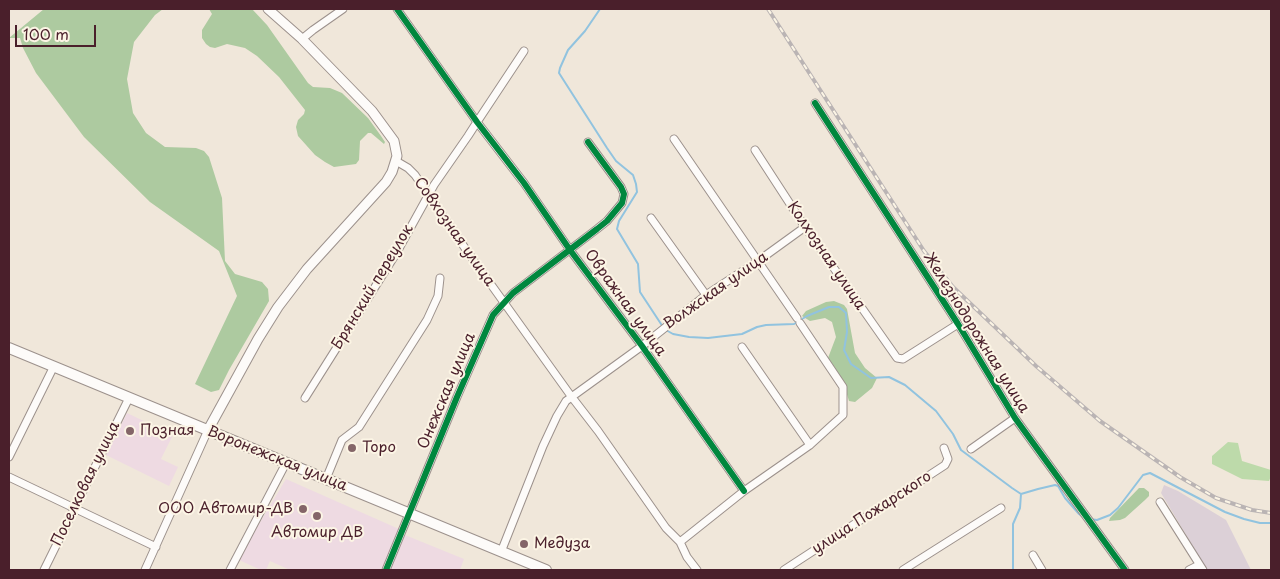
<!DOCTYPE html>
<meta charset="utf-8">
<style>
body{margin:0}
#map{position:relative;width:1280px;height:579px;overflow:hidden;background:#f0e7da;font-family:"Playpen Sans",sans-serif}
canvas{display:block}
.frame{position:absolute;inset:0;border:10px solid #4a1f2b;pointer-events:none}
.scale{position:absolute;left:15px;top:25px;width:81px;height:22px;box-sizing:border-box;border:2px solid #4a1f2b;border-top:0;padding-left:6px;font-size:15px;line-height:18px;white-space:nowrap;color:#4a1f2b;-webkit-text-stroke:4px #fcf5e5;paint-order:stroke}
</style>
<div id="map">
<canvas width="1280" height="579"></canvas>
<div class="frame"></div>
<div class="scale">100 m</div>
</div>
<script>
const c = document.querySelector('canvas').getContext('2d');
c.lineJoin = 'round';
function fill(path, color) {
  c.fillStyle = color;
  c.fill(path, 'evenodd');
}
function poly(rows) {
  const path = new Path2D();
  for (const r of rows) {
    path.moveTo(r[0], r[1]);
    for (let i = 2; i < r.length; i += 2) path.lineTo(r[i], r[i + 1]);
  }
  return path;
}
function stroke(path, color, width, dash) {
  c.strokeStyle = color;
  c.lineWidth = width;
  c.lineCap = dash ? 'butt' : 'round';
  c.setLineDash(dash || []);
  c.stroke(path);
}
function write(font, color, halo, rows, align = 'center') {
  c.font = font + ' "Playpen Sans",sans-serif';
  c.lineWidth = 4;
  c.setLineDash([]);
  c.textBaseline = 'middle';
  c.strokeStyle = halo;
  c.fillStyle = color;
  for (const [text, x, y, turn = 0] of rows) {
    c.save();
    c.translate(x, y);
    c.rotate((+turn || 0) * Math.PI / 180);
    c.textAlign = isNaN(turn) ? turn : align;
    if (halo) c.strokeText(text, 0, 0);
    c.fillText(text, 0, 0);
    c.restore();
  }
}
const built = poly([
 [127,413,173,435,161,459,178,467,169,486,106,455],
 [286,479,399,529,405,535,464,559,460,570,290,570,270,561,266,570,261,570,239,560,246,546]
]);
const industrial = poly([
 [1164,485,1178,491,1226,520,1251,570,1207,570,1161,493]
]);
const green = poly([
 [1228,442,1238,443,1242,461,1271,470,1271,476,1269,481,1242,479,1212,464,1212,456]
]);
const forest = poly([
 [44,9,163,9,155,15,134,42,127,79,133,113,146,133,165,147,196,148,204,151,209,157,222,198,225,261,235,274,262,282,268,289,269,301,229,370,219,390,211,392,195,384,237,296,219,251,150,202,84,137,36,73,23,48,20,38,9,38],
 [209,9,252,9,267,25,308,83,313,87,330,88,342,93,368,118,381,136,385,142,384,144,371,133,368,133,360,141,359,160,356,164,334,167,325,162,315,155,298,136,296,127,298,120,304,114,305,110,279,77,257,56,245,48,227,44,215,48,210,47,206,44,202,38,202,30,212,14],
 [834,301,844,305,847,309,855,353,865,368,877,378,872,388,855,402,849,401,845,388,829,363,828,358,836,337,832,322,825,318,810,321,802,316,806,311,826,302],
 [1139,488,1144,488,1149,492,1149,496,1145,500,1125,518,1120,520,1109,521,1110,518]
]);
const stream = poly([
 [600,9,585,31,568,50,560,68,559,73,607,148,616,161,633,175,636,184,637,192,619,221,617,229,638,264,640,292,663,327],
 [666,330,673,334,689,337,708,338,742,334,757,327,766,325,794,324,807,316,829,307,839,307,846,313,847,332,844,350,851,364,871,378,889,377,905,385,936,411,953,434,961,450,1012,488,1021,494,1038,489,1055,485,1058,486,1065,498,1079,514,1083,517],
 [1090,519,1097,520,1110,515,1118,508,1143,475,1150,473,1225,512,1244,519,1260,523,1271,523],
 [1013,570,1013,524,1020,508,1021,494]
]);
const minor = poly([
 [397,9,477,122,524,183,570,250,642,346,744,491],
 [302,39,313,30,343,9],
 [815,103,958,324,1015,418,1125,570],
 [674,139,797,318],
 [755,150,805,227,897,358,903,359,958,324],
 [396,161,408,168,415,175,467,251,571,396,598,431,666,528,680,542,687,557,697,570],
 [651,218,706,295],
 [742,347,810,445],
 [305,398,397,252,434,185,468,136,477,122,524,51],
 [971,449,1015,418],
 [9,457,54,366],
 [9,477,156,547],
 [326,479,342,440,359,427,427,320,438,296,440,278],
 [1160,502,1203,570],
 [680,542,744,491,810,445,843,415,843,387,800,323],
 [501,552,543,446,557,416,566,401,642,346,706,295,758,261,805,227],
 [1033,555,1042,570],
 [44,570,129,398],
 [145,570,208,430],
 [230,570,286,463],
 [386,570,457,397,493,315,513,293,597,229,607,221,622,203,624,194,621,187,588,142],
 [784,570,945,465,948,459,944,448],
 [903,570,1001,508],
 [1189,570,1199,565]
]);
const major = poly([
 [208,430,258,339,278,307,307,269,386,182,392,172,397,156,394,141,372,111,302,39,268,9]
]);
const highway = poly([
 [9,348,546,570]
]);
const rail = poly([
 [768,9,924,251,953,287,1036,366,1100,421,1180,477,1216,498,1252,510,1271,513]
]);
const cycleway = poly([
 [397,9,477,122,524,183,570,250,642,346,744,491],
 [815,103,958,324,1015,418,1125,570],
 [386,570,457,397,493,315,513,293,597,229,607,221,622,203,624,194,621,187,588,142]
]);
const markers = [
 [130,431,5,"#846568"],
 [352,448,5,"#846568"],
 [303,509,5,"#846568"],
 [317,516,5,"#846568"],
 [524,544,5,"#846568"]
];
const streetNames = [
 ["Совхозная улица",454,232,55],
 ["Колхозная улица",826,256,56],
 ["Брянский переулок",373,287,-59],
 ["Волжская улица",716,291,-35],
 ["Овражная улица",625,303,54],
 ["Железнодорожная улица",976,333,58],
 ["Онежская улица",447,391,-67],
 ["Воронежская улица",277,459,22],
 ["Поселковая улица",86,484,-64],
 ["улица Пожарского",872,513,-33]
];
const poiNames = [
 ["Позная",140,431],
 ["Торо",362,448],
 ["ООО Автомир-ДВ",293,509,"right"],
 ["Автомир ДВ",317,533,"center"],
 ["Медуза",534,544]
];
fill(built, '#eedae2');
fill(industrial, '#dcd0d7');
fill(green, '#bddaaa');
fill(forest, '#adcaa0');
stroke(stream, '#91c3df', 2);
stroke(minor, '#9c918c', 9);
stroke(major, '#9c918c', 11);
stroke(highway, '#9c918c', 12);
stroke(minor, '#fdfbf9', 7);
stroke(major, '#fdfbf9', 9);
stroke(highway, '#fdfbf9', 10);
stroke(rail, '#bab4b4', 4);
stroke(rail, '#fcf5e5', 2, [5.5]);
stroke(cycleway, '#00873e', 6);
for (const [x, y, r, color] of markers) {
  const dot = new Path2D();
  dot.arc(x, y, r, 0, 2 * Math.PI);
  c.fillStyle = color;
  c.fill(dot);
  stroke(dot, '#fcf5e5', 2);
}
write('15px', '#4a1f2b', '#fcf5e5', streetNames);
write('15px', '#4a1f2b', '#fcf5e5', poiNames, 'left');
</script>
